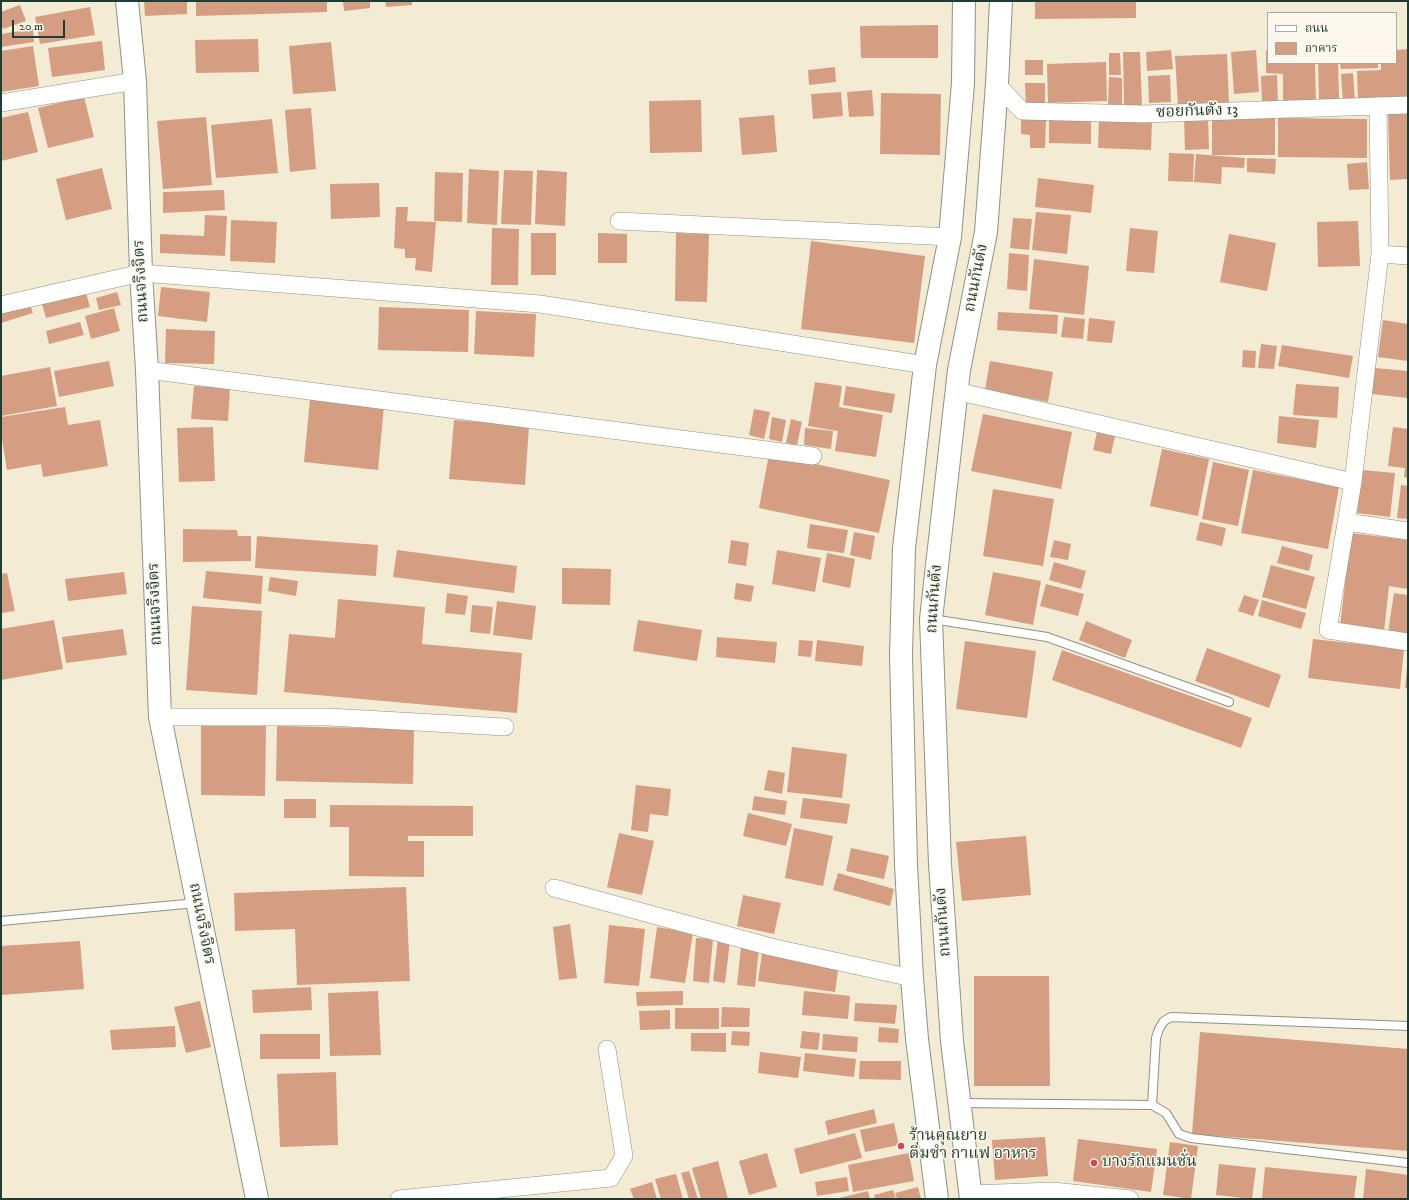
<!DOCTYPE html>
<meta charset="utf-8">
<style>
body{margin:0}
#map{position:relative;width:1409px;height:1200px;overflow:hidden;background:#f3ebd3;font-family:"IM FELL DW Pica","Noto Serif Thai",serif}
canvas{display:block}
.frame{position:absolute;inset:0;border:2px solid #1f3d34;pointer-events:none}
.legend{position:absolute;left:1267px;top:12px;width:130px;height:52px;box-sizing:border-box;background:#fbf7ec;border:1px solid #a3ada2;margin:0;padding:5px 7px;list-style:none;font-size:12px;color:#1f3d34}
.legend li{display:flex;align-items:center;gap:8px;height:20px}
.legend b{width:20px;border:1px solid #a3ada2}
.scale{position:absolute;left:12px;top:20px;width:53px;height:18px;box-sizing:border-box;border:2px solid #1f3d34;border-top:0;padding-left:5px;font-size:12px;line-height:14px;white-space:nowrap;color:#1f3d34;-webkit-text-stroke:3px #fbf7ec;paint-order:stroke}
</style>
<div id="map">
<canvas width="1409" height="1200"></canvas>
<div class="frame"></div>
<ul class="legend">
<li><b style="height:5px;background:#fff"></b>ถนน</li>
<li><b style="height:11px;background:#d59e82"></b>อาคาร</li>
</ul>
<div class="scale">20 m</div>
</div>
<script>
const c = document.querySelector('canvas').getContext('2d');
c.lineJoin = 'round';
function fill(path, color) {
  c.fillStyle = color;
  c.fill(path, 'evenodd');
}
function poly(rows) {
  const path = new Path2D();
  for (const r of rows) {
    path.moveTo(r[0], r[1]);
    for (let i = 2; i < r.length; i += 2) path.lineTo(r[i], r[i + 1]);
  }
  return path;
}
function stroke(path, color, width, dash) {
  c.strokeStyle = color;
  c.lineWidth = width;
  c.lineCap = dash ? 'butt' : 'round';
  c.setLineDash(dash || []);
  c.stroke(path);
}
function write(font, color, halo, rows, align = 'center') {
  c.font = font + ' "IM FELL DW Pica","Noto Serif Thai",serif';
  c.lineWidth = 3;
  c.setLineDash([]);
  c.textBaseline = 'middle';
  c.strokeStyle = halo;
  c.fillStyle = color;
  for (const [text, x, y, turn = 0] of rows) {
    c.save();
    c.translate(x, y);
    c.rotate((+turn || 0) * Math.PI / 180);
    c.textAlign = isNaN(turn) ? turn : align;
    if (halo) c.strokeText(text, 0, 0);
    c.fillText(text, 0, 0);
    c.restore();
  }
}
const building = poly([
 [144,1,187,1,187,14,145,16],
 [196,1,327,1,327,12,196,16],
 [343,1,370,1,370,8,344,11],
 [385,1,412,1,412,5,386,7],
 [1035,1,1136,1,1136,18,1035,19],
 [20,5,26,21,3,29,1,24,1,12],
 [90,7,95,35,40,44,35,17],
 [938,25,938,58,861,58,860,26],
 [33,29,34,42,1,47,1,34],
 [258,39,259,72,196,73,195,40],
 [102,41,105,70,52,77,48,48],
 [331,42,336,91,293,94,289,46],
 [33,46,39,86,1,92,1,51],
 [1408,49,1408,99,1358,101,1357,71,1381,70,1381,63,1396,63,1396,50],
 [1171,50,1173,69,1147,71,1146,52],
 [1256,50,1259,92,1234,94,1231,52],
 [1266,50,1268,50,1268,63,1315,63,1316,103,1283,103,1283,74,1266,73],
 [1123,52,1140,52,1142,106,1124,106],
 [1109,53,1120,53,1121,75,1109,75],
 [1227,54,1229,103,1178,106,1175,56],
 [1025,60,1043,60,1043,75,1025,75],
 [1106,62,1107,101,1048,103,1047,64],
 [1318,63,1338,63,1339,99,1319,100],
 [1340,63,1378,63,1378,68,1341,69],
 [835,67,836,82,809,85,808,70],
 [1353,73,1355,100,1343,101,1341,74],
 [1170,75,1171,102,1149,103,1148,76],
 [1277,75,1278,102,1262,103,1261,76],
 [1109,77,1122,78,1122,106,1108,106],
 [1025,83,1045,83,1045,107,1026,107],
 [872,90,874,116,849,117,847,92],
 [841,92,843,116,813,119,811,94],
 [881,93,941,94,940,155,880,154],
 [84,97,94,137,48,148,38,108],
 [701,100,702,152,650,153,649,101],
 [311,108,316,169,290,172,285,110],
 [28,112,38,152,1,161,1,118],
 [1388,113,1408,113,1408,179,1390,180],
 [774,115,777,152,742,155,739,118],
 [206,117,212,185,163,189,157,121],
 [1208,117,1209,149,1185,150,1184,118],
 [1021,118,1046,119,1045,148,1030,148,1030,135,1021,134],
 [1049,118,1091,119,1091,144,1049,143],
 [1099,118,1152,119,1151,150,1098,148],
 [1212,118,1275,118,1275,155,1212,155],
 [1278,118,1367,119,1367,158,1278,157],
 [272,119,278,173,216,178,211,125],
 [1169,153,1194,154,1193,182,1168,181],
 [1196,154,1245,158,1244,168,1222,167,1221,184,1194,182],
 [1247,158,1276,159,1275,174,1247,172],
 [1367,162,1369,189,1349,190,1347,164],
 [102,168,112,209,66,220,56,179],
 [469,169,499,171,497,225,467,223],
 [504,170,533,171,531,225,501,224],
 [537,170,567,172,565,226,535,224],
 [435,172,463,173,462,222,434,221],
 [1038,178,1094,185,1091,213,1035,207],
 [379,183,380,217,331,219,330,184],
 [224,190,225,210,163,213,163,192],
 [396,207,408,207,407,221,436,222,432,272,415,270,416,258,405,258,405,249,394,248],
 [1036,212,1071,215,1067,254,1032,250],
 [205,215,227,216,225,256,160,253,160,234,204,236],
 [1013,218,1032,219,1029,250,1010,248],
 [231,220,277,222,275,263,230,261],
 [1358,221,1360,266,1318,267,1317,222],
 [492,228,519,229,518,285,491,285],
 [1130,228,1158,231,1154,273,1126,271],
 [531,233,556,233,556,275,531,275],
 [598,233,627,234,627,263,598,263],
 [676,233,709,234,707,302,675,301],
 [1229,234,1276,243,1267,291,1220,282],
 [811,241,925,256,914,343,801,329],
 [1009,253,1029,255,1027,291,1007,289],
 [1034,259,1089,266,1084,315,1029,309],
 [161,287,210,292,207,322,158,316],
 [117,292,121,305,99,310,96,298],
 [86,293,90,307,46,318,42,304],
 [30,305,33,313,1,323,1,314],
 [379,307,469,310,468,352,378,350],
 [114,308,120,331,91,339,85,316],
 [476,311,536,314,534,357,474,354],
 [998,312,1058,315,1057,334,997,330],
 [1064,317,1085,319,1083,339,1061,337],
 [1089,318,1115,321,1112,343,1087,341],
 [1383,320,1408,324,1408,361,1378,357],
 [80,322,84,335,49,344,46,331],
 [166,329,215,331,214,364,165,363],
 [1261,344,1277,346,1274,369,1258,368],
 [1282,345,1353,356,1349,378,1278,366],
 [1243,350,1256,351,1255,368,1242,367],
 [109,361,114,386,59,397,54,371],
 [990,361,1053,372,1048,402,985,390],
 [50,367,57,406,1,416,1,376],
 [1375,368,1408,371,1408,398,1372,394],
 [815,382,842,386,839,407,883,415,876,457,835,451,838,431,808,426],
 [1296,384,1339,387,1337,418,1293,415],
 [194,386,230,388,228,421,191,419],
 [846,386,895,394,892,413,843,405],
 [310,399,384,406,378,470,304,462],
 [65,407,68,425,100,420,108,466,43,477,41,464,7,470,1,433,1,417],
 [754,409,770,412,764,439,749,435],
 [983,414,1072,432,1061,489,971,471],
 [1279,416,1319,420,1316,448,1277,443],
 [772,417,786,420,782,442,769,439],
 [791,419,802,422,797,445,786,443],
 [454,420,529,426,525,485,449,479],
 [213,427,215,481,179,482,177,428],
 [1393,427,1408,429,1408,478,1404,477,1405,468,1388,466],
 [805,428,833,431,831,449,804,445],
 [1097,432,1115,436,1111,454,1093,450],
 [1162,449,1209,459,1198,516,1150,506],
 [769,454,890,480,879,533,759,508],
 [1213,462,1249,470,1238,526,1202,519],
 [1253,470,1339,487,1328,549,1241,533],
 [1362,470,1395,473,1390,517,1357,513],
 [1401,485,1408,486,1408,519,1397,518],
 [993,489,1054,499,1043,566,983,556],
 [1200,522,1226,528,1222,546,1196,540],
 [810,524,848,530,844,553,807,548],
 [183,529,237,530,238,536,251,536,251,561,183,562],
 [854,532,875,536,871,560,850,555],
 [1351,533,1408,540,1408,589,1389,586,1384,632,1340,626],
 [257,536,378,545,376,576,255,568],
 [731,540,749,543,746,566,728,563],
 [1054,540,1071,544,1068,560,1050,557],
 [1282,546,1313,555,1309,571,1277,563],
 [397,550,517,566,514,593,393,577],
 [777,550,821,558,815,592,772,584],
 [827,553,855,559,850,588,822,582],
 [1054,562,1086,571,1081,589,1049,580],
 [1271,565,1315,577,1306,609,1262,597],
 [562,568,611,569,610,605,562,604],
 [206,571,263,576,261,604,203,598],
 [124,572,127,594,68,601,65,579],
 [993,572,1041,581,1033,625,985,615],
 [7,573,15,611,1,613,1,574],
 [270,577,298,581,296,596,268,591],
 [736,583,754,586,751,602,734,599],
 [1046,584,1084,594,1078,616,1040,606],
 [447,593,468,596,465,615,445,613],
 [1394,593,1408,595,1408,635,1388,632],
 [1244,595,1259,600,1253,616,1238,611],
 [338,599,425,607,422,644,522,653,517,713,284,692,289,634,335,638],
 [1262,600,1306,613,1301,629,1258,616],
 [497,601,536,606,532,640,493,635],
 [472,605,493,607,490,634,470,632],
 [192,606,262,611,257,695,186,690],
 [54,620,63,669,1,680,1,629],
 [638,620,702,630,697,661,633,651],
 [1086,621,1132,640,1125,658,1079,640],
 [123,629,127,655,66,663,62,637],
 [717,637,777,642,775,663,716,657],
 [1313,639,1404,649,1400,689,1308,678],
 [799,640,813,641,811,657,798,656],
 [817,640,864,646,862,666,815,661],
 [965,641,1036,651,1027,718,956,709],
 [1207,648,1281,675,1269,708,1195,681],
 [1062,650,1252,718,1241,748,1052,680],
 [1407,668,1408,668,1408,689,1405,688],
 [201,724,266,725,265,796,201,795],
 [277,726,414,729,413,784,276,781],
 [792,747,847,754,842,798,787,792],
 [768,770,785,773,782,794,764,790],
 [636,785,671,789,668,816,650,814,648,832,631,830],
 [754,796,787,801,785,815,752,810],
 [803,798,850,804,847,824,800,818],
 [284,799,316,799,316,818,284,818],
 [330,805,473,806,473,836,408,836,408,841,424,841,424,877,349,876,349,827,330,827],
 [748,813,792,824,786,846,743,836],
 [794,828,833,836,823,886,785,878],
 [619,833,654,841,642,895,607,887],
 [1026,836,1031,895,962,901,956,842],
 [851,848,889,856,884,879,846,871],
 [838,873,894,889,890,906,833,890],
 [406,887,410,981,297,985,295,929,235,931,234,893],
 [743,895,781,903,774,934,737,926],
 [570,924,577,978,559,980,553,927],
 [609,925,645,929,639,986,604,983],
 [657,927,693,933,685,983,650,978],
 [696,938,713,939,709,983,693,981],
 [718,939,730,941,725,983,713,981],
 [80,941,84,989,1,995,1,946],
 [741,946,759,948,755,987,737,985],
 [762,953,839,964,835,992,758,981],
 [974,976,1049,976,1050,1086,974,1086],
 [311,987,312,1010,253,1013,252,990],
 [378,991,381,1055,330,1056,328,993],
 [683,991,683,1005,637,1006,636,992],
 [804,991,850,996,848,1019,802,1015],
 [200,1001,211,1047,186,1053,174,1007],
 [855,1003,897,1005,895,1024,854,1021],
 [722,1007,750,1008,749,1027,721,1027],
 [675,1008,719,1008,719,1029,675,1029],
 [670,1010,670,1029,640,1030,639,1011],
 [175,1026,176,1047,112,1050,110,1030],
 [879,1027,899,1029,898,1043,878,1042],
 [732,1031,750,1032,749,1046,731,1045],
 [802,1031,820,1033,818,1050,800,1048],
 [1200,1032,1408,1049,1408,1151,1192,1134],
 [691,1033,726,1033,726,1052,691,1051],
 [260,1034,320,1034,320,1059,260,1059],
 [823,1034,858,1037,857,1052,822,1050],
 [760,1052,801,1057,798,1078,758,1073],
 [805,1053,856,1059,854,1077,803,1071],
 [860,1061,901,1061,901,1080,859,1079],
 [336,1072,338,1145,280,1147,277,1074],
 [874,1109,877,1123,828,1135,825,1121],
 [894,1123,899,1145,865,1152,860,1130],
 [855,1133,862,1158,800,1174,794,1149],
 [1045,1137,1048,1176,995,1180,992,1140],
 [1078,1139,1157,1149,1151,1192,1073,1181],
 [1170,1142,1198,1146,1191,1199,1163,1195],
 [767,1153,777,1187,749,1195,739,1161],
 [909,1153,914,1181,853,1192,848,1165],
 [718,1161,728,1199,701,1199,692,1168],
 [1219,1164,1256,1168,1252,1199,1216,1195],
 [1265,1167,1357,1176,1354,1199,1262,1199],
 [1366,1169,1408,1175,1408,1199,1363,1199],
 [689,1171,698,1199,689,1199,681,1173],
 [676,1174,683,1199,661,1199,655,1179],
 [847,1177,849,1191,817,1196,815,1182],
 [652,1182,657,1199,634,1199,630,1189],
 [918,1187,921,1199,897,1199,895,1193],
 [893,1190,896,1199,875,1199,874,1195],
 [868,1191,870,1199,840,1199,839,1198]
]);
const lane = poly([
 [932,619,1047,637,1229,702],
 [1,921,197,903],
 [960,1103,1152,1105,1156,1038,1159,1029,1164,1021,1171,1017,1408,1026],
 [1152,1105,1166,1113,1179,1134,1191,1138,1408,1163]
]);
const street = poly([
 [997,84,1022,111,1143,114,1408,105],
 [1,103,135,81],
 [1378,106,1380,254,1353,482,1328,630,1408,642],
 [619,221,950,237],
 [1380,254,1408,256],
 [1,305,141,273,540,304,925,365],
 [147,370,813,456],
 [956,391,1353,482],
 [1347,522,1408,531],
 [160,717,329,717,505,727],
 [554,888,771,947,912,978],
 [970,1194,1053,1191,1130,1199],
 [399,1199,611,1178,624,1156,607,1049]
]);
const secondary = poly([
 [127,1,135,81,141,273,147,370,160,717,257,1199]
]);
const primary = poly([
 [937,1199,917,1039,912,978,906,865,901,654,904,548,925,365,950,237,963,83,964,1],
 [971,1199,952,1041,940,864,931,619,959,370,986,232,997,84,1001,1]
]);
const markers = [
 [901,1146,4,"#d1495b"],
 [1094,1163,4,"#d1495b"]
];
const streetNames = [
 ["ซอยกันตัง 13",1197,112,-2],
 ["ถนนกันตัง",977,278,-79],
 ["ถนนจริงจิตร",142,281,-93],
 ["ถนนกันตัง",935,599,-86],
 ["ถนนจริงจิตร",156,604,-92],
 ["ถนนกันตัง",944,922,-94],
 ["ถนนจริงจิตร",201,924,79]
];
const poiNames = [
 ["ร้านคุณยาย",909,1137],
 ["ติ่มซำ กาแฟ อาหาร",909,1155],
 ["บางรักแมนชั่น",1102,1163]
];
fill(building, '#d59e82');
stroke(lane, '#899484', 10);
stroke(street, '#899484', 18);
stroke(secondary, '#899484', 24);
stroke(primary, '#899484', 24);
stroke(lane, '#fff', 8);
stroke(street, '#fff', 17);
stroke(secondary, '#fff', 22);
stroke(primary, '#fff', 22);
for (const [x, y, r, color] of markers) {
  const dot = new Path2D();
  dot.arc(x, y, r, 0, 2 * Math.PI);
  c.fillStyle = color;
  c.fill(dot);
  stroke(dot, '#fbf7ec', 1.5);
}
write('16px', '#1f3d34', '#fbf7ec', streetNames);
write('16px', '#1f3d34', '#fbf7ec', poiNames, 'left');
</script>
